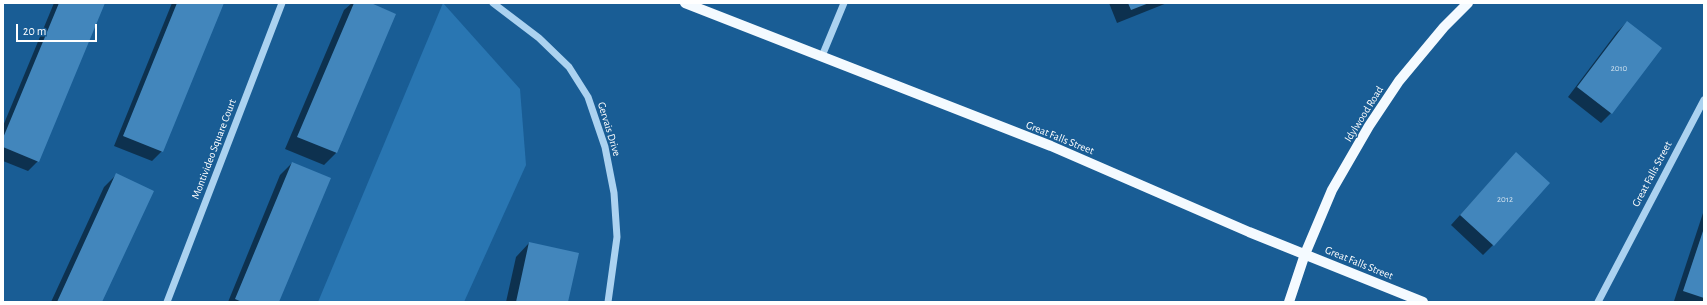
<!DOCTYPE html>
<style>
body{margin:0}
#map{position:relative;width:1707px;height:305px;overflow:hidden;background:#195d95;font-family:"Alegreya Sans",sans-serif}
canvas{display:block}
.frame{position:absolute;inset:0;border:4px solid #fff;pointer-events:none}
.scale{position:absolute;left:16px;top:24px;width:81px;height:18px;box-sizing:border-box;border:2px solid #fff;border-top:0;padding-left:5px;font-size:12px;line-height:14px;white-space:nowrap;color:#fff;-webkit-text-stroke:3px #195d95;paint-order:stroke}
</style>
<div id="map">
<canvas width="1707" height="305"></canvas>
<div class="frame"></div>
<div class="scale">20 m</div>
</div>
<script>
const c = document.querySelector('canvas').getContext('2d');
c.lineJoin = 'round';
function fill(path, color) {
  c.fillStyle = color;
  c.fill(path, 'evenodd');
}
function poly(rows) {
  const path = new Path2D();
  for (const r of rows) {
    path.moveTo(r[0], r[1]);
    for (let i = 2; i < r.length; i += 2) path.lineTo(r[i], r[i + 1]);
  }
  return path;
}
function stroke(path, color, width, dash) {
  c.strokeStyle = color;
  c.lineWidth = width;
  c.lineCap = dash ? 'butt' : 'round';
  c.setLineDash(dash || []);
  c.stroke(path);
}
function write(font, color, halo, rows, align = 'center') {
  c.font = font + ' "Alegreya Sans",sans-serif';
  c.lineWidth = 3;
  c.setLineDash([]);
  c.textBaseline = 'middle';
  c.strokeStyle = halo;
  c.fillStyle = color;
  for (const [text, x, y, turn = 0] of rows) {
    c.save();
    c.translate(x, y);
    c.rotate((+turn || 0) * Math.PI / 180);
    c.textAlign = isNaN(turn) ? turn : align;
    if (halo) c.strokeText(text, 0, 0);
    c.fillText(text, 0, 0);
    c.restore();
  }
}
const green = poly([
 [443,3,520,89,526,165,464,302,318,302]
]);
const shadow = poly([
 [54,3,104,3,38,161,28,171,3,161,3,126],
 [172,3,223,3,162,151,152,161,114,146],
 [352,3,368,3,395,14,336,153,324,165,285,149,344,10],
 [1109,3,1167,3,1117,23],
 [1627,22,1611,113,1601,123,1568,97,1617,32],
 [292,163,278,302,228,302,280,175],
 [1507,163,1493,245,1483,255,1451,225],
 [116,175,101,302,51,302,104,187],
 [1704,210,1704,302,1677,302,1674,301],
 [529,243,566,302,506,302,516,257]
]);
const building = poly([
 [59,3,105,3,39,162,3,147,3,138],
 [177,3,224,3,163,152,123,136],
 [354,3,371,3,396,14,337,153,297,137],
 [1128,3,1149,3,1131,10],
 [1627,21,1662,48,1612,114,1577,87],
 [1516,152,1550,183,1494,246,1460,215],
 [292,162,331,178,279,302,242,302,235,299],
 [116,173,154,191,102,302,57,302],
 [1704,228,1704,298,1683,291],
 [529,242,579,253,568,302,516,302]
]);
const minor = poly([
 [493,3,539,38,569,67,588,97,605,147,614,193,617,237,608,302],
 [822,56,844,3],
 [167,302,282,3],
 [1598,302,1704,100]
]);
const major = poly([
 [685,3,1051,146,1249,232,1423,302],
 [1289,302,1305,254,1332,190,1369,126,1399,81,1444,27,1468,3]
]);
const numberNames = [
 ["2010",1619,68],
 ["2012",1505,199]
];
const streetNames = [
 ["Idylwood Road",1364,114,-58],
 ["Gervais Drive",609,129,73],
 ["Great Falls Street",1060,138,22],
 ["Montivideo Square Court",214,149,-69],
 ["Great Falls Street",1652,174,-62],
 ["Great Falls Street",1359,263,22]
];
fill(green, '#2976b2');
fill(shadow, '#0007');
fill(building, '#4286bc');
stroke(minor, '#abd2f0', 7);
stroke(major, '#f4faff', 10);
write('9px', '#d0e1ee', null, numberNames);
write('11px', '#fff', '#195d95', streetNames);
</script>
